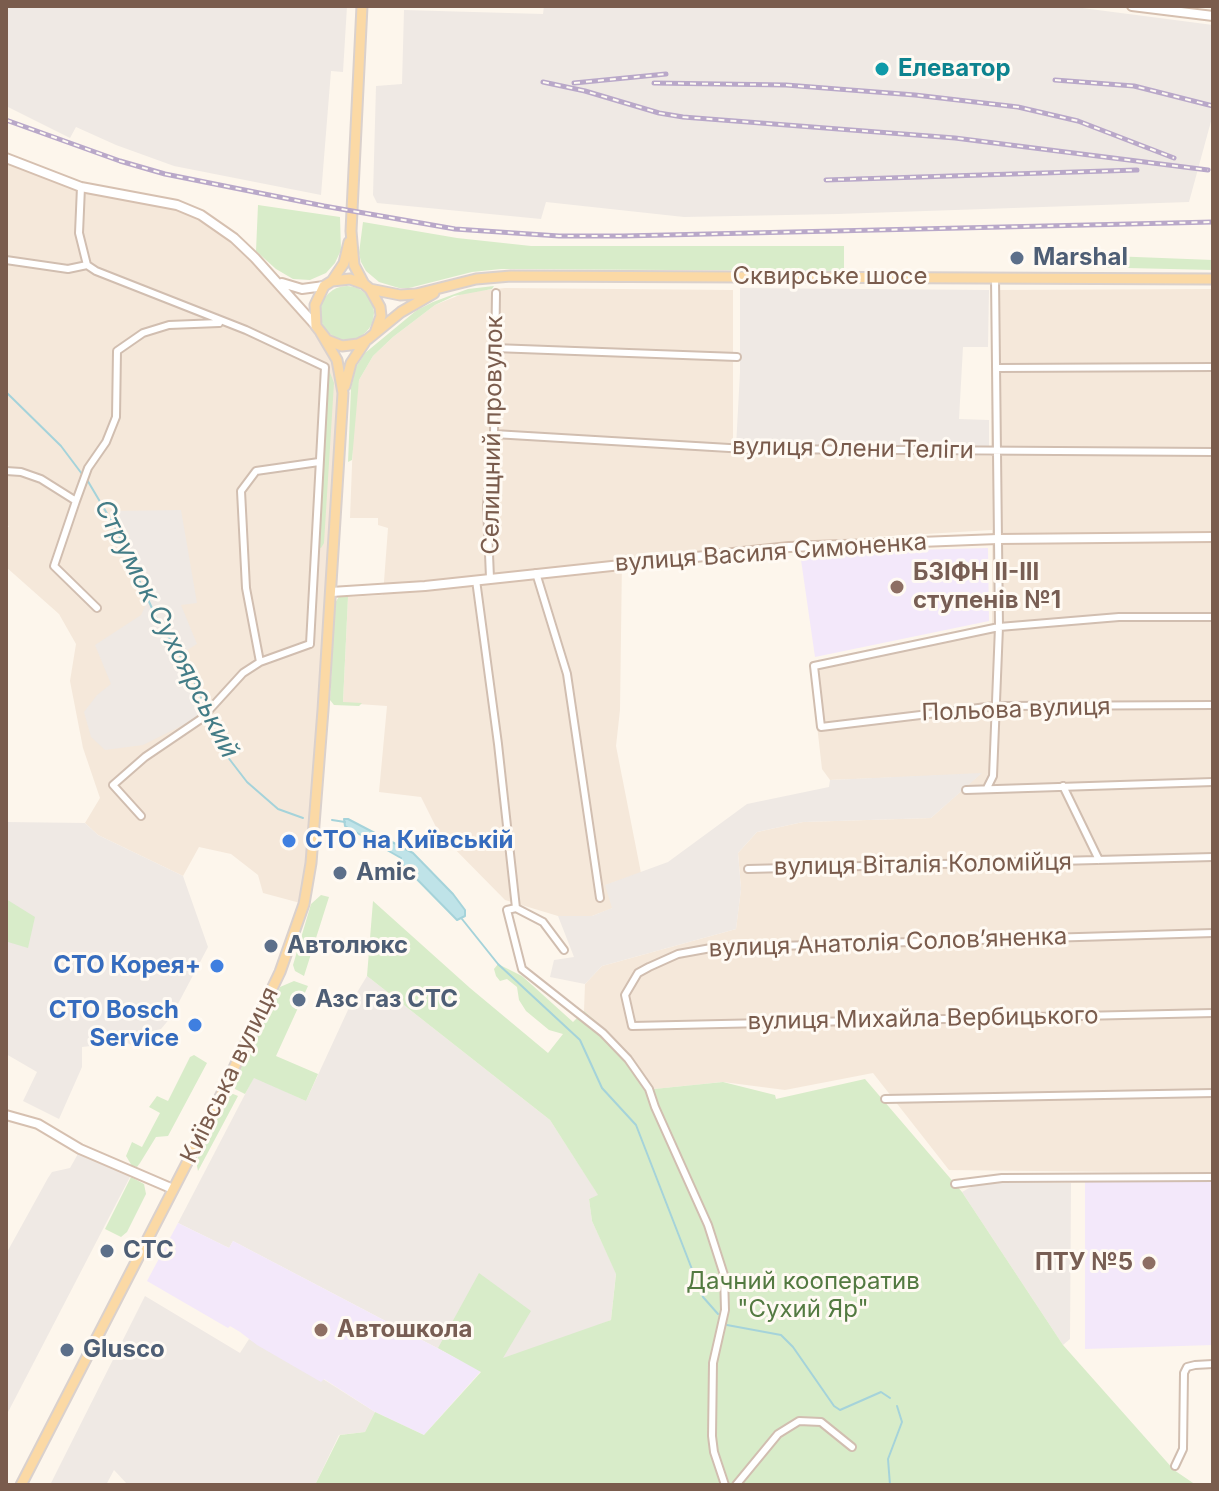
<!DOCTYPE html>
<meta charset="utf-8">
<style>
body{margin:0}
#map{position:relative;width:1219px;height:1491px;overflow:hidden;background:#fdf6ec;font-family:Inter,sans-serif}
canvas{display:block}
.frame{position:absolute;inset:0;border:8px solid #7a5c4d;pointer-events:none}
</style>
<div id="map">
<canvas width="1219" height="1491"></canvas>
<div class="frame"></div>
</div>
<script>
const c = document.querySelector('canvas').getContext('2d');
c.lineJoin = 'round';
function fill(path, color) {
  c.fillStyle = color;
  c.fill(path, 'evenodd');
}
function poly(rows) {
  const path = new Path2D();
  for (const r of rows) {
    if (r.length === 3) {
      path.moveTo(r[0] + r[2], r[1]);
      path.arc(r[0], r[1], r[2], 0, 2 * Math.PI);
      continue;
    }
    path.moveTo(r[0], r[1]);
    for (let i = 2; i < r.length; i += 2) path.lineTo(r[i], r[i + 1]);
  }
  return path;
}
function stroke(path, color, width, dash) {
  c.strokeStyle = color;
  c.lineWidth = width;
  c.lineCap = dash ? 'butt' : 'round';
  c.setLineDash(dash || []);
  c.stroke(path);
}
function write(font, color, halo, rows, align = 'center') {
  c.font = font + ' Inter,sans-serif';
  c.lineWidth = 6;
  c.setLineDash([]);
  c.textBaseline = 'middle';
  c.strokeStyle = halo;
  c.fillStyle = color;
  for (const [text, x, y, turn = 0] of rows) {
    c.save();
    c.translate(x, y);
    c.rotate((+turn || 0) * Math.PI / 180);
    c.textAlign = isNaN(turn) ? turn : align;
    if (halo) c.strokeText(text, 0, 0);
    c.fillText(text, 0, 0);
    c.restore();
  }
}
const residential = poly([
 [6,156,81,187,177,205,234,238,323,339,337,360,343,393,304,904,263,893,258,875,231,854,199,847,183,876,98,835,85,823,100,798,83,748,70,681,76,644,59,614,6,567,6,530,9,526,6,525],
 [505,288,733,290,733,453,991,456,992,290,1213,289,1213,1173,949,1170,873,1073,785,1090,723,1082,654,1089,606,1030,584,1011,585,984,602,966,736,929,741,889,738,853,757,832,803,822,931,818,980,774,830,780,822,769,810,664,992,631,992,530,792,542,622,559,620,710,616,746,641,873,606,885,613,908,592,916,558,916,505,900,439,833,421,797,379,792,387,706,343,703,348,597,383,595,388,528,378,525,378,518,350,518,354,413,359,380,373,356,393,337,435,305,467,292]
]);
const industrial = poly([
 [6,6,347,6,343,72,331,71,321,195,174,166,116,145,76,127,70,138,6,106],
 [544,6,1067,6,1213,25,1213,114,1189,202,838,214,684,217,546,202,541,219,377,203,373,195,376,86,402,84,404,10,543,14],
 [740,288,989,290,988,347,963,347,959,419,989,420,989,448,736,447,740,372],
 [181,510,197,603,181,605,197,644,176,657,201,711,193,720,143,745,105,750,91,737,84,712,97,695,111,684,95,645,141,615,151,594,109,511],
 [982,773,931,818,803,822,757,832,738,853,741,889,736,929,602,966,585,984,550,977,554,960,574,957,558,916,592,916,612,908,605,885,668,862,747,804,829,787,830,780],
 [6,822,85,823,98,835,183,876,208,947,171,1017,161,1029,148,1032,138,1048,125,1042,82,1047,82,1067,59,1119,23,1101,37,1072,6,1054],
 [367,976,550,1120,599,1196,589,1199,592,1221,616,1273,611,1320,553,1343,502,1359,481,1371,233,1241,229,1248,178,1223,254,1077,306,1101,353,999],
 [79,1152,131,1175,6,1416,6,1254,48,1178,52,1172,70,1168],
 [978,1183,1071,1183,1070,1339,1063,1345,962,1192],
 [145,1296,240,1353,249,1339,323,1379,375,1412,365,1432,339,1435,315,1485,128,1485,114,1470,106,1485,50,1485]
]);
const education = poly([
 [988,548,989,621,815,657,800,553],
 [1213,1181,1213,1345,1085,1349,1085,1182],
 [178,1223,229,1248,233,1241,481,1371,424,1435,375,1412,324,1379,321,1382,257,1345,240,1332,230,1326,228,1328,147,1281]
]);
const green = poly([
 [258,205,340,217,341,250,335,263,326,273,310,280,293,279,276,269,256,251],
 [363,222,457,238,531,246,844,246,844,271,501,269,472,272,409,288,399,288,379,282,366,271,361,262,359,253],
 [1085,255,1213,260,1213,270,1084,267,1080,265,1079,259],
 [347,313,27],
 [494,286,492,289,454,296,435,305,393,337,373,356,359,380,352,460,348,462,351,388,356,367,365,353,417,310,433,302,468,289],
 [329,370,334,383,324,543,321,548,319,547],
 [340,595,348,597,343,702,362,703,359,706,334,705,330,700,335,603],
 [321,895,329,897,304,976,295,971,293,965,311,904],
 [6,899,35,917,28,948,8,942,6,949],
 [373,901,470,988,548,1053,563,1034,549,1030,526,1011,519,1000,517,987,507,979,500,981,496,976,494,969,498,964,522,976,573,1022,584,1011,606,1030,654,1089,723,1082,775,1095,776,1099,865,1079,962,1192,1063,1345,1174,1470,1196,1485,315,1485,340,1435,365,1432,375,1412,424,1435,481,1372,438,1348,479,1273,531,1311,503,1358,611,1320,616,1274,592,1221,589,1199,598,1195,550,1120,367,976],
 [294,981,308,986,276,1056,318,1074,306,1101,254,1078,245,1094,235,1089,233,1083,280,987],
 [194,1055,207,1063,168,1136,156,1137,140,1163,137,1167,132,1166,126,1156,132,1142,142,1147,160,1113,149,1107,157,1096,168,1101,190,1057],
 [233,1094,238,1096,198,1171,196,1161,228,1096],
 [131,1177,144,1184,146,1194,127,1232,121,1237,105,1229]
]);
const water = poly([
 [344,819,348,819,413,853,453,894,465,910,465,916,457,920,401,863,401,858,345,826,344,819]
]);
const stream = poly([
 [6,392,61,446,82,474],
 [86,478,115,527,156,617,190,672,206,709],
 [210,715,217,743,247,782,278,809,303,818],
 [332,820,345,822],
 [462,919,498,964,580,1040,602,1088,636,1125,695,1277],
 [699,1287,703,1297,718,1314],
 [727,1325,781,1335,793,1347,834,1406,840,1410,881,1392,890,1398],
 [890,1485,888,1459,902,1422,897,1406]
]);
const street = poly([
 [81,187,79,233,87,265,96,271,246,330,325,367,310,644],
 [6,260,68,269,87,265],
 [494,348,737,357],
 [997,368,1213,367],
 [494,434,746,449,1213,452],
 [6,471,21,472,41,479,76,501,54,566,97,608],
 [76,501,88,468,106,442,116,417,117,351,143,333,169,325,219,323],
 [536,573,567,674,600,898],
 [490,578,487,505,494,434,496,293],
 [476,580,498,744,516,908],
 [1213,617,1119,617,999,627,814,666,821,727,995,706,1213,705],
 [260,662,246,588,241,491,256,471,319,462],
 [1063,786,1099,860],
 [987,788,993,776,999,627,995,278],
 [966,790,1213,782],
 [141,816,113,785,145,757,201,719,243,673,260,662,310,644],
 [748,869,1213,857],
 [1213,933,711,948,678,954,649,967,638,973,625,995,632,1026,1213,1013],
 [564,950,543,922,516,908,507,910,522,969,603,1033,628,1059,649,1089,655,1107,708,1225,724,1275,725,1310,713,1363,712,1436,714,1452,725,1485],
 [885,1099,1213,1093],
 [955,1184,1002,1178,1213,1177],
 [1175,1466,1183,1449,1184,1373,1187,1367,1195,1365,1213,1364],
 [736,1485,778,1434,799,1421,821,1422,852,1447]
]);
const secondary = poly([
 [1132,6,1213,16],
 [6,158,81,187,177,205,201,215,234,238,255,258,316,326],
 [282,283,302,289,324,286],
 [331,592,425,586,789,547,998,539,1213,537],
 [6,1115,38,1124,80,1149,173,1189]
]);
const primary = poly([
 [362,6,351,231,354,265,364,284],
 [332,281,344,263,349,242],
 [370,289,400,295,416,294,476,279,511,276,1213,279],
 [375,333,381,316,380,307,370,289,364,284,350,279,332,281,324,286,315,305,316,326,327,340,342,346,358,344,368,339,401,312,434,293],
 [345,386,351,363,365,342],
 [21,1485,208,1122,280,972,304,904,311,863,323,710,343,393,337,360,321,333]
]);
const rail = poly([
 [1055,80,1134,86,1213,106],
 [543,82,585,91,659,113,683,117,955,138,1208,170],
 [574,83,666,74],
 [654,83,786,85,915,95,1018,107,1078,121,1174,158],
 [6,120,120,161,165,174,324,206,455,229,559,236,623,236,1213,222],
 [826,180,1137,170]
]);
const markers = [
 [882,69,8,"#0f9aa8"],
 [1017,258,8,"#5c6f8a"],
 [897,587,8,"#8d6e63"],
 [289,841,8,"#3f7fe0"],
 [340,873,8,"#5c6f8a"],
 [271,946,8,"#5c6f8a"],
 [217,966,8,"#3f7fe0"],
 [299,1000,8,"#5c6f8a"],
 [195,1025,8,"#3f7fe0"],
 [107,1251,8,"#5c6f8a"],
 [1149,1263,8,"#8d6e63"],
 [321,1330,8,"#8d6e63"],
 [67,1350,8,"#5c6f8a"]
];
const cultureNames = [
 ["Елеватор",898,69]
];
const serviceNames = [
 ["Marshal",1033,258],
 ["Amic",356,873],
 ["Автолюкс",287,946],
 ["Азс газ СТС",315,1000],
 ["СТС",123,1251],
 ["Glusco",83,1350]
];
const streetNames = [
 ["Сквирське шосе",830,277],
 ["Селищний провулок",493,435,-89],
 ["вулиця Олени Теліги",853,449,1],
 ["вулиця Василя Симоненка",771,553,-4],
 ["Польова вулиця",1016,710,-2],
 ["вулиця Віталія Коломійця",923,865,-1],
 ["вулиця Анатолія Соловʼяненка",888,943,-2],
 ["вулиця Михайла Вербицького",923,1019,-1],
 ["Київська вулиця",230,1075,-64]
];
const educationNames = [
 ["БЗІФН ІІ-ІІІ",913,573],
 ["ступенів №1",913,601],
 ["ПТУ №5",1133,1263,"right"],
 ["Автошкола",337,1330]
];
const shopNames = [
 ["СТО на Київській",305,841,"left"],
 ["СТО Корея+",201,966],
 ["СТО Bosch",179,1011],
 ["Service",179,1039]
];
const parkNames = [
 ["Дачний кооператив",803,1282],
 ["\"Сухий Яр\"",803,1310]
];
const waterNames = [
 ["Струмок Сухоярський",166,629,63]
];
fill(residential, '#f5e8da');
fill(industrial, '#efe9e4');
fill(education, '#f3e8fa');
fill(green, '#d8ecc9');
fill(water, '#bfe3e8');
stroke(water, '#a5d3da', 2);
stroke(stream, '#a5d3da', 2);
stroke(street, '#d1beb0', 10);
stroke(secondary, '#d6c0b0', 12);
stroke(primary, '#dad1cd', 13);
stroke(street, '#fff', 6);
stroke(secondary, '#fff', 8);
stroke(primary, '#fbd9a5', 9);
stroke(rail, '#b9a8c9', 5);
stroke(rail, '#fffaf3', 2, [6]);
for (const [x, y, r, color] of markers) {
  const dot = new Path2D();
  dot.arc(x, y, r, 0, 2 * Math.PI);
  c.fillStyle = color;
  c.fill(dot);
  stroke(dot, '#fffaf3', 3);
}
write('bold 24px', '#0d838f', '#fffaf3', cultureNames, 'left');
write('bold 24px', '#4e5e75', '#fffaf3', serviceNames, 'left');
write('24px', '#7a5c4d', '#fffaf3', streetNames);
write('bold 24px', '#785e54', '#fffaf3', educationNames, 'left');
write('bold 24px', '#366cbe', '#fffaf3', shopNames, 'right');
write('24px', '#537a41', '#fffaf3', parkNames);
write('italic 26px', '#437c86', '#fffaf3', waterNames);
</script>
